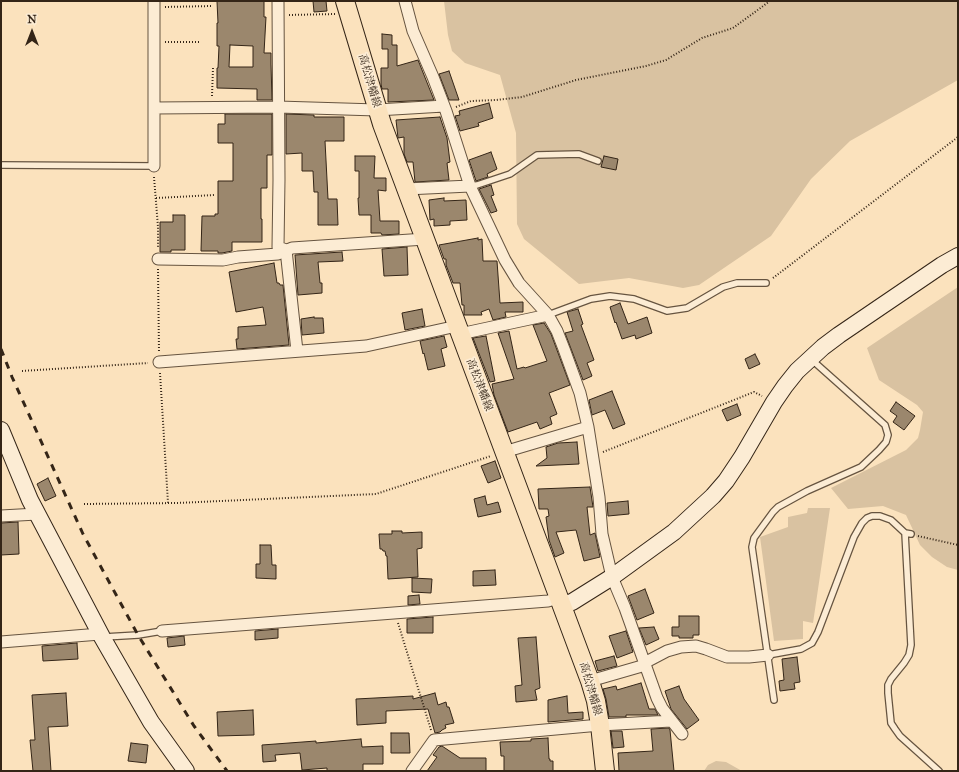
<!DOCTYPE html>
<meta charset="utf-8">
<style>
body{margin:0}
#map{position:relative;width:959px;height:772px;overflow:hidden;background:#fbe2bd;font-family:"IM FELL Great Primer",serif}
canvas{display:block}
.frame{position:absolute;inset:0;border:2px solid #342517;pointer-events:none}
.north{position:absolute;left:12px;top:12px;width:40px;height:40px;-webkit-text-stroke:3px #fcecd4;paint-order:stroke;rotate:0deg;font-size:11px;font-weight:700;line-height:16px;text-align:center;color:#342517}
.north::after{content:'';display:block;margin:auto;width:14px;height:18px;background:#342517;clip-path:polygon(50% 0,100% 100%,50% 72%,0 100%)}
</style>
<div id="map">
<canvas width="959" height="772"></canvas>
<div class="frame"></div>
<div class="north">N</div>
</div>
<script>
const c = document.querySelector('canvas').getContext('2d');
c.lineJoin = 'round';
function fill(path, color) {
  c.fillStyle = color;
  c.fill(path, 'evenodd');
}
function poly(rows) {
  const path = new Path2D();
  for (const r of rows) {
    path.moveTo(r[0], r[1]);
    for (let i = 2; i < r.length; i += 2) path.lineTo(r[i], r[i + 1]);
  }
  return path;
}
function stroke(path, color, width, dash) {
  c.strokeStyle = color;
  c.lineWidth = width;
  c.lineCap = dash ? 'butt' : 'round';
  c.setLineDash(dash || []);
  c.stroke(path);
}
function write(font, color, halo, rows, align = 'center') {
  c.font = font + ' "IM FELL Great Primer","Noto Serif JP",serif';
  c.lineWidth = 3.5;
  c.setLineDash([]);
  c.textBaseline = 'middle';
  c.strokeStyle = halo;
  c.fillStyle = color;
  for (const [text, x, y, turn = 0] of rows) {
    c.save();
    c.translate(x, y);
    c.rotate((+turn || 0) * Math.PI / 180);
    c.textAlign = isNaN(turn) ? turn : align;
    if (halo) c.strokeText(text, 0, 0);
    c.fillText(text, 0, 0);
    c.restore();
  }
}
const green = poly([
 [444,1,958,1,958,80,850,141,811,179,771,236,699,285,683,288,629,278,579,284,524,239,517,224,516,133,500,75,465,63,452,51,448,35],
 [958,287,958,570,947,567,932,557,920,545,906,515,883,506,848,509,831,488,906,450,918,438,920,430,923,412,917,405,879,380,867,348],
 [808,508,830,508,813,623,803,621,803,639,774,641,760,537,788,527,788,517,807,513],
 [716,761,726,762,742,771,704,771,708,765]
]);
const building = poly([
 [217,1,264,1,264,17,266,17,264,53,271,53,271,64,272,100,257,100,257,89,217,88,217,68,218,68,219,46,217,46,217,23,218,23,217,1],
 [230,45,253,46,253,67,229,67,230,45],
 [313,1,326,1,327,11,314,12,313,1],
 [382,34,392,35,392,45,397,45,397,66,418,60,434,100,388,102,388,89,382,89,381,84,381,68,388,68,388,49,382,49,382,34],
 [449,71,459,100,449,100,439,74,449,71],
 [489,103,493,118,478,123,479,126,460,131,455,116,460,115,459,111,489,103],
 [225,114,272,114,272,155,267,155,267,188,261,188,261,219,262,219,262,242,232,242,232,251,222,253,218,253,218,251,201,251,202,216,215,216,215,214,218,214,218,181,233,181,233,143,218,143,218,124,225,124,225,114],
 [286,114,314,115,314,117,344,117,344,141,325,141,328,199,337,199,338,225,318,225,318,192,314,192,313,171,302,171,302,153,286,154,286,114],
 [440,117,447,138,450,162,447,163,449,180,415,182,413,162,407,162,404,154,404,137,398,138,396,120,440,117],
 [491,152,497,169,487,174,488,177,476,181,469,160,491,152],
 [355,156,375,156,374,178,386,178,386,191,378,190,380,221,399,221,399,234,382,235,381,233,371,233,371,215,359,215,358,198,359,198,359,171,355,171,355,156],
 [604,156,618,159,616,170,601,167,604,156],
 [491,185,494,195,491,196,497,211,491,213,479,189,491,185],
 [444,198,444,201,466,200,467,220,450,221,450,225,434,226,434,219,430,220,429,200,444,198],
 [173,215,185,215,185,250,171,250,171,252,160,252,160,222,173,222,173,215],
 [478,238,478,240,482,239,483,261,497,261,500,303,523,302,523,312,505,312,506,317,493,320,489,309,481,312,482,315,464,315,464,305,462,305,460,283,453,283,446,265,446,259,444,259,439,245,478,238],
 [407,247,408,275,384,276,382,249,407,247],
 [342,252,343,261,318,262,320,283,322,283,322,293,298,295,295,255,342,252],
 [274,263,277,283,279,283,280,285,283,285,289,345,237,349,236,339,238,339,238,327,266,325,263,307,236,312,229,272,274,263],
 [620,303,628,324,647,317,652,333,636,339,635,335,622,339,616,322,615,323,610,307,620,303],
 [422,309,425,326,405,330,402,313,422,309],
 [578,309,583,324,581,325,594,360,587,363,592,376,583,380,565,333,573,331,567,312,578,309],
 [314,317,314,318,323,318,324,333,302,335,301,319,314,317],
 [544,323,551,334,570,385,549,393,557,414,550,417,552,424,540,429,537,422,508,432,494,395,492,384,514,379,498,333,509,331,517,369,524,367,525,368,547,361,533,325,544,323],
 [444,336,447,347,441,349,445,366,428,370,424,353,423,354,420,341,444,336],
 [486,336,495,381,490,382,473,338,486,336],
 [755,354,760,364,749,369,745,359,755,354],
 [612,391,625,424,613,429,605,410,592,415,589,400,612,391],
 [896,402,915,416,904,430,893,422,897,416,890,411,896,402],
 [737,404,741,415,727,421,722,410,737,404],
 [577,442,579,464,536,466,547,458,546,447,558,443,577,442],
 [495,461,501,478,488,483,481,466,495,461],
 [48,478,56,496,45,501,37,484,48,478],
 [590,487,593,507,587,507,590,535,595,533,600,557,584,561,576,530,556,532,564,553,555,557,549,540,546,517,549,516,548,509,539,509,538,489,590,487],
 [485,496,487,505,498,502,501,512,478,517,474,499,485,496],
 [628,501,629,514,608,516,607,503,628,501],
 [18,522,19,554,1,555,1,523,18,522],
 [392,531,402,531,402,533,422,532,422,548,417,549,418,577,388,579,387,556,386,556,385,551,383,551,382,549,380,549,379,534,392,534,392,531],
 [260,545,271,545,272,565,276,565,276,579,256,578,256,564,260,564,260,545],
 [495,570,496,585,473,586,473,571,495,570],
 [412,578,432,579,431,593,412,592,412,578],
 [645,589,654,613,637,620,628,596,645,589],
 [419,595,420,604,408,605,408,596,419,595],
 [679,616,699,616,699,635,693,635,693,638,679,638,679,636,672,636,672,627,679,627,679,616],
 [433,617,433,633,407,633,407,619,433,617],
 [654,627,659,639,646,645,639,628,654,627],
 [278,629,278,638,255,640,255,631,278,629],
 [626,631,633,652,617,658,609,636,626,631],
 [184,636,185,645,168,647,167,638,184,636],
 [536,637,540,688,535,690,537,700,516,702,515,686,522,685,518,638,536,637],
 [77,643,78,659,43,661,42,646,77,643],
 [614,656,617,666,598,671,595,661,614,656],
 [797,657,800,682,794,683,795,689,780,691,779,681,784,680,782,659,797,657],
 [641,683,649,709,655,709,658,715,626,715,626,717,609,717,606,699,603,689,616,686,617,690,641,683],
 [679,686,684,699,699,720,687,729,671,709,665,691,679,686],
 [66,693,68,726,48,727,51,771,33,771,30,740,35,740,32,695,66,693],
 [435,693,438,705,446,702,447,707,449,707,454,723,445,725,446,728,442,730,440,732,435,733,428,709,386,711,386,723,357,725,356,699,413,696,413,699,435,693],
 [567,696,568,713,583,712,583,719,548,722,548,700,567,696],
 [253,710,254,735,218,736,217,712,253,710],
 [669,728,670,730,674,771,619,771,618,753,653,751,651,729,669,728],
 [611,731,622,731,624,747,613,748,611,731],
 [391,733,409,733,410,753,391,753,391,733],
 [548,738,549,759,550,759,550,761,553,761,553,771,504,771,504,756,501,756,500,742,531,741,531,739,548,738],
 [361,739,362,747,383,746,383,764,363,764,363,771,327,771,327,768,302,770,300,753,275,755,276,761,263,762,262,745,316,741,316,743,361,739],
 [131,743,148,745,146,763,128,761,131,743],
 [442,746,460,758,486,758,486,771,427,771,437,757,433,755,439,747,442,746]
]);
const path = poly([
 [165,7,211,6],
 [289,15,335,14],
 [165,42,201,42],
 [212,96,213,68],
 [456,107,471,101,496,100,522,97,576,80,646,66,666,60,702,38,733,28,770,1],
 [154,177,158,227,158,248],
 [156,198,215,195],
 [158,269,159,352],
 [773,278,958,137],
 [22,371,148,363],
 [160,373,168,503],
 [603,452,754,392,762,396],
 [84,504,177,503,376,494,491,456],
 [918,536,958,545],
 [398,623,431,730]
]);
const lane = poly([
 [1,165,154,166],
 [470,186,477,185,510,174,537,155,579,154,598,161],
 [548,315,591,299,610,296,634,299,667,311,687,308,723,287,737,283,766,283],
 [905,533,911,645,909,655,904,663,891,679,888,685,888,693,891,723,895,729,900,736,939,771],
 [104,637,138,635,162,631],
 [768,655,801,649,812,643,818,632,854,537,862,523,867,518,872,516,880,516,891,520,905,533,911,534],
 [774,700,752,547,754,538,773,512,778,507,807,491,861,467,879,450,886,442,888,435,885,425,812,360]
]);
const street = poly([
 [278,1,279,180,278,247,286,250,297,351],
 [405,1,413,31,433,77,446,111,470,186,505,260,519,283,548,315,557,331,564,349,580,393,588,427,599,497,602,534,612,577,625,608,657,698,662,708,682,734],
 [154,108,278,107,377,110,444,106],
 [154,166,154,1],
 [406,189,470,186],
 [158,259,223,260,238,257,278,254,292,248,425,239],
 [460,334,548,315],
 [159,362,366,346,457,326],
 [504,452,588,427],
 [1,516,37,514],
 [162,631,548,601,559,598],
 [1,642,100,634],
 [590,681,642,666,648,661,667,651,681,647,696,646,706,649,727,657,749,657,768,655],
 [412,771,434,740,600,725,671,721]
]);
const secondary = poly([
 [1,430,30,500,102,637,151,722,186,771],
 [561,605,572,602,612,577,674,532,713,496,726,481,742,457,774,402,785,386,797,371,823,347,839,335,942,265,958,256]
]);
const primary = poly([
 [345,1,382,124,590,681,596,701,600,725,605,771]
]);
const rail = poly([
 [1,349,12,377,83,534,138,635,194,726,227,771]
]);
const streetNames = [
 ["高松津幡線",369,81,74],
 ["高松津幡線",479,385,69],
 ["高松津幡線",590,689,74]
];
fill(green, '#d9c2a1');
fill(building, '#9b876d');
stroke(building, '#342517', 1);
stroke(lane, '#665440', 8);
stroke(street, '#665440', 13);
stroke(secondary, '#342517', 18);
stroke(primary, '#342517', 20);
stroke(path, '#342517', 2, [1, 2]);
stroke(lane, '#fcecd4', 5.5);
stroke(street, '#fcecd4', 11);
stroke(secondary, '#fcecd4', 16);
stroke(primary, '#fbe2bd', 18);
stroke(rail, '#342517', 3, [7, 7]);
write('11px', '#342517', '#fcecd4', streetNames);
</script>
